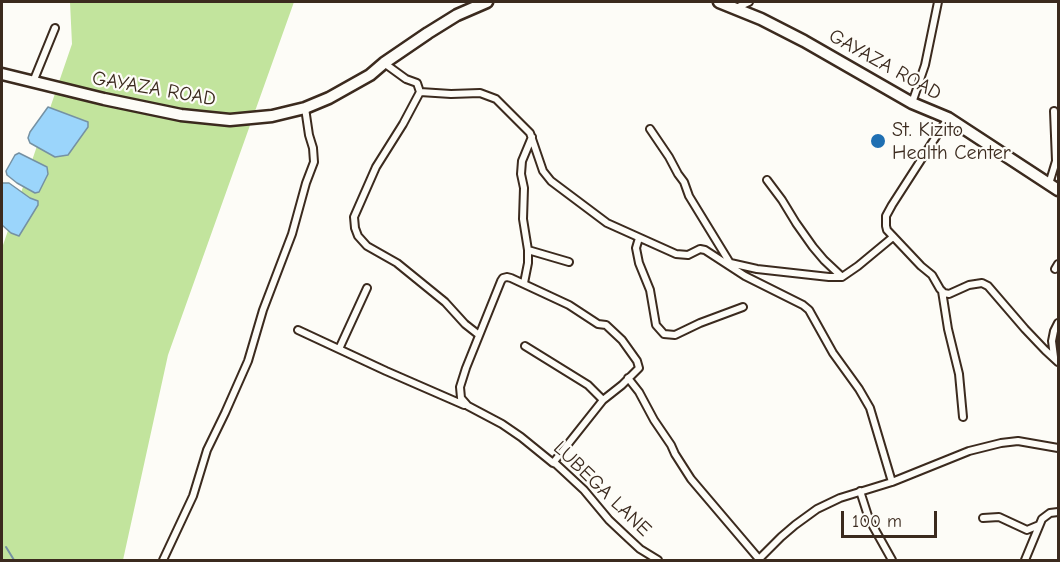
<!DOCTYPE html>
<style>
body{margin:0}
#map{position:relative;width:1060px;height:562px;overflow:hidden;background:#fdfcf7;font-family:"Comic Neue",sans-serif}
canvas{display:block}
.frame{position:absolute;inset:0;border:3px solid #3b2a1e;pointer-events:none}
.scale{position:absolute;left:841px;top:511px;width:96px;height:27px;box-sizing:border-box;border:3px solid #3b2a1e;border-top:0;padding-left:8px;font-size:18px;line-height:21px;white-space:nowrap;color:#3b2a1e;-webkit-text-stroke:4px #fdfcf7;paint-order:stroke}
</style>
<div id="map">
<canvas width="1060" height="562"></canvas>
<div class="frame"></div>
<div class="scale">100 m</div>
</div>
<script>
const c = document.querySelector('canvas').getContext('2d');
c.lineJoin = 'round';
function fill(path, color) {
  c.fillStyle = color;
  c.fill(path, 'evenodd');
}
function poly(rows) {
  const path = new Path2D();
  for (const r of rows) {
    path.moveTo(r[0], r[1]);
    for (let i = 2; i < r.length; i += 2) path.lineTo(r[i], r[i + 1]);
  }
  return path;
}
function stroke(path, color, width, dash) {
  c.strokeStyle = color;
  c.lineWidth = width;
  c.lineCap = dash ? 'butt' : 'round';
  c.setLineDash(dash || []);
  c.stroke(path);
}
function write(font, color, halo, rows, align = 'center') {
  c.font = font + ' "Comic Neue",sans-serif';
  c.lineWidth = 4.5;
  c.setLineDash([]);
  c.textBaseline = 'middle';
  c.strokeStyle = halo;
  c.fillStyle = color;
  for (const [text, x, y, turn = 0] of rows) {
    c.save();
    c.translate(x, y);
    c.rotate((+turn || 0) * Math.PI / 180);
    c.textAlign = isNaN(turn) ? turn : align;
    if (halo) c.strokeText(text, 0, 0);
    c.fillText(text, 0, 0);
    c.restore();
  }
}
const green = poly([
 [70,2,294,2,168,355,123,560,2,560,2,248,72,44]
]);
const water = poly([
 [48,107,88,122,88,127,68,155,55,157,30,143,28,138,30,132,48,107],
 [19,153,47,167,48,174,39,192,35,193,17,183,7,175,6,171,15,155,19,153],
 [2,183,9,183,30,198,38,201,38,205,19,236,11,233,2,225,2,183]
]);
const stream = poly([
 [6,547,14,560]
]);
const minor = poly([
 [736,8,749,2],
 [384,63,406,79,417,83,420,92,451,94,480,93,496,99,530,133,543,171,551,181,607,223,676,254,688,255,700,249,705,250,745,276,803,305,809,310,833,353,859,389,870,408,892,482],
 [33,82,55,28],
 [420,92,403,124,376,167,354,217,355,228,358,236,367,246,397,263,445,302,465,324,479,335],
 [912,103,925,65,938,2],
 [948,118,892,205,886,216,886,226,887,230,921,266,932,275,940,289,944,293,949,294,969,285,982,283,988,286,1025,329,1045,350,1058,362],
 [650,129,669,157,678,174,684,182,689,196,730,263],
 [767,180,782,200,796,223,813,247,824,260,841,276],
 [1049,184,1056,161,1054,111],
 [639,238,636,248,639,263,650,290,656,325,664,334,675,335,700,323,743,307],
 [528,250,569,262],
 [726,262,757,269,829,277,842,277,858,266,893,237],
 [1055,269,1058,264],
 [524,283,528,263,528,250,523,219,524,188,521,174,522,161,532,137],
 [942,291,948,329,959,374,963,417],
 [298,330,386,371,464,405],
 [525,346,588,385,603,400],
 [339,349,367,288],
 [1054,357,1052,341,1054,331,1058,323],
 [628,378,639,392,654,420,671,445,675,454,691,479,759,559],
 [553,463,603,400,622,385,639,368,637,361,622,340,606,325,598,324,569,305,511,278,507,277,503,278,501,281,466,368,460,387,461,398,468,406,502,424,521,437,553,463,556,464,584,490,609,520,626,536,640,549,658,560],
 [860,491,869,519,892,560],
 [983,518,999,517,1027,530,1039,525],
 [163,560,193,496,207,450,225,413,248,361,263,310,292,234,306,183,314,162,313,148,309,135,305,108],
 [758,560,781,537,795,525,817,509,840,498,892,482,969,451,1001,443,1018,441,1058,448],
 [1025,560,1042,519,1050,513,1058,512]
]);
const primary = poly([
 [719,2,761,19,804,41,912,103,948,118,1058,190],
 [2,74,104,99,181,115,230,120,272,116,305,108,329,98,370,75,384,63,428,33,457,15,487,2]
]);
const markers = [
 [878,141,8,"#1f6fb2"]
];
const streetNames = [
 ["GAYAZA ROAD",885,65,29],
 ["GAYAZA ROAD",154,89,10],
 ["LUBEGA LANE",602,489,44]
];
const poiNames = [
 ["St. Kizito",892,130],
 ["Health Center",892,153]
];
fill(green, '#c2e49d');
fill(water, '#9bd5fb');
stroke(water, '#7591a3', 1.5);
stroke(stream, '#7591a3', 2);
stroke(minor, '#3b2a1e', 10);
stroke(primary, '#3b2a1e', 15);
stroke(minor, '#fdfcf7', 6);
stroke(primary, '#fdfcf7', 10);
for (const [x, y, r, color] of markers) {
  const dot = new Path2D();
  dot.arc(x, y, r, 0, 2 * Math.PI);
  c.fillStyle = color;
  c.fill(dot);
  stroke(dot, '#fdfcf7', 2);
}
write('20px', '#3b2a1e', '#fdfcf7', streetNames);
write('20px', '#3b2a1e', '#fdfcf7', poiNames, 'left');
</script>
